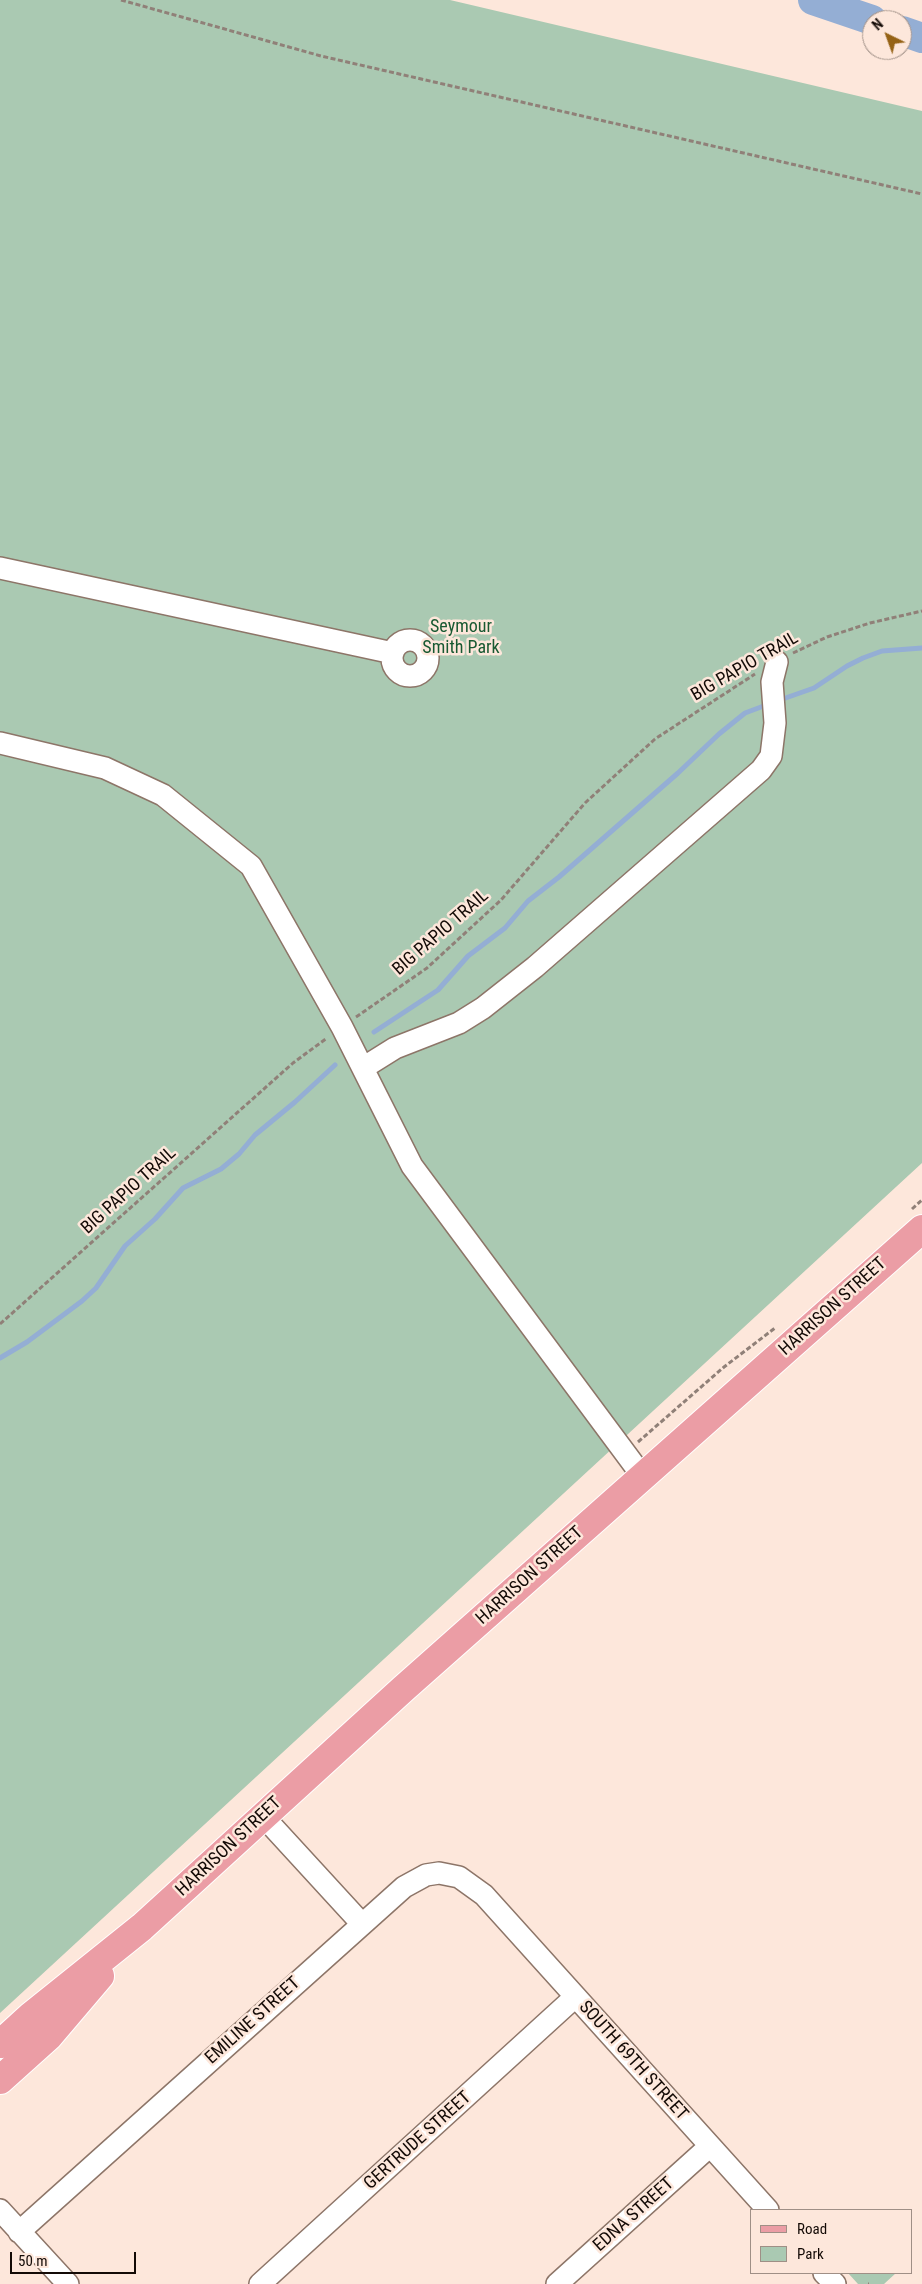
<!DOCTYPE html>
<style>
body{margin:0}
#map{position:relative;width:922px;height:2284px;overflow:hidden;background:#fde7db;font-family:"Roboto Condensed",sans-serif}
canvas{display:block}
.legend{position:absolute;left:750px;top:2209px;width:162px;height:65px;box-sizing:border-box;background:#fde7db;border:1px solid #9f8f86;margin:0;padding:6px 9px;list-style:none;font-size:15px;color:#130a06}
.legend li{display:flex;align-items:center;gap:10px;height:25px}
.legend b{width:25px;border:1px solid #9f8f86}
.north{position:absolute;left:862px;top:10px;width:50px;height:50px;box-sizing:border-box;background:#fde7db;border:1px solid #9f8f86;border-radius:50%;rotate:318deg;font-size:14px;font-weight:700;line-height:20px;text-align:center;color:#130a06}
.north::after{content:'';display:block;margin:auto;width:18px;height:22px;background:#956215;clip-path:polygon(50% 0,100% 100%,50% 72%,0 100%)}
.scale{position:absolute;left:10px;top:2252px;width:126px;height:22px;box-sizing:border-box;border:2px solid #130a06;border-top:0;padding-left:6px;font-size:15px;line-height:18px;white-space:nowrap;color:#130a06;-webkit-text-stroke:4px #fde7db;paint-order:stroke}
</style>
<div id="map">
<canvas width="922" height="2284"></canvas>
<ul class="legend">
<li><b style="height:6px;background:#eb9da5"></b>Road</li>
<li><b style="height:14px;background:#aac9b2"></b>Park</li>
</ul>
<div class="north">N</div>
<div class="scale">50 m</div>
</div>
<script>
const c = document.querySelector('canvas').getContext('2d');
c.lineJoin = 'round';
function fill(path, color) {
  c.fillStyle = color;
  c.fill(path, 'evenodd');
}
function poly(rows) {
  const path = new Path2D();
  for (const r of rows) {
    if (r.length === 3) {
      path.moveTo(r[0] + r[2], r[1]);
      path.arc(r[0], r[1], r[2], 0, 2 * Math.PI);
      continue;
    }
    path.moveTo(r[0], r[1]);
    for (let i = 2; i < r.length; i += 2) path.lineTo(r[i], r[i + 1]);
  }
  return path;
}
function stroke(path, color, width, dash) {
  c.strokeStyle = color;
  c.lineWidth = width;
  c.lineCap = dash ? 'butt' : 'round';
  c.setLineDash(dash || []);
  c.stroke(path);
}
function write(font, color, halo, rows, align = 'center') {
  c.font = font + ' "Roboto Condensed",sans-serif';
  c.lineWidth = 5;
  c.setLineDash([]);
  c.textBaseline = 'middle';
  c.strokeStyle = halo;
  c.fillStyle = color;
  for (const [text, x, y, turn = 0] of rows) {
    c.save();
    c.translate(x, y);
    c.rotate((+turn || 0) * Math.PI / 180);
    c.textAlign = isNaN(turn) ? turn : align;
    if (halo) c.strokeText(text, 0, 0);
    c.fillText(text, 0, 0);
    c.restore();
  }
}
const green = poly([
 [0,0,450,0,922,111,922,1163,0,2013],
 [848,2273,896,2273,884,2284,858,2284]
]);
const stream = poly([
 [777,701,814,688,847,666,863,658,882,651,922,648],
 [374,1032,438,990,468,956,505,928,528,901,559,877,678,773,719,734,745,713,769,704],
 [0,1358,27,1342,82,1301,96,1288,125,1246,155,1219,183,1188,221,1169,239,1154,255,1135,295,1102,335,1065]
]);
const river = poly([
 [813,0,872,20],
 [902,31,922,38]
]);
const path = poly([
 [121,0,321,56,922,194],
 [793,653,827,637,870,623,922,611],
 [356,1017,427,968,501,900,585,803,655,739,755,674],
 [912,1209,922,1200],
 [0,1324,293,1063,327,1038],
 [638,1442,724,1367,775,1328],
 [868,2284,869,2284]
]);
const minor = poly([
 [0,568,393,653],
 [410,658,18],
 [0,743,105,768,163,795,251,866,342,1027,412,1166,643,1477],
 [363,1068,395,1048,459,1023,483,1008,535,967,761,770,771,756,775,723,772,682,777,662],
 [262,1815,362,1924],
 [0,2210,68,2284],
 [19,2232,404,1887,426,1875,439,1873,459,1877,484,1895,768,2210],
 [824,2273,835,2284],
 [260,2284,575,1997],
 [557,2284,710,2146]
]);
const major = poly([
 [0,2044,31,2016,142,1927,403,1689,922,1229],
 [0,2080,49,2036,100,1976]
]);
const parkNames = [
 ["Seymour",461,627],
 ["Smith Park",461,648]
];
const streetNames = [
 ["BIG PAPIO TRAIL",745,667,-30],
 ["BIG PAPIO TRAIL",441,933,-41],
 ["BIG PAPIO TRAIL",129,1191,-42],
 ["HARRISON STREET",833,1307,-42],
 ["HARRISON STREET",530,1576,-42],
 ["HARRISON STREET",229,1847,-43],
 ["EMILINE STREET",253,2021,-42],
 ["SOUTH 69TH STREET",633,2061,48],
 ["GERTRUDE STREET",418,2141,-42],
 ["EDNA STREET",634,2215,-42]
];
fill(green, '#aac9b2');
stroke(stream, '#94aed4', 5);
stroke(river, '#94aed4', 30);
stroke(minor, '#8d7568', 24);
stroke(major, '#fff', 30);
stroke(path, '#908078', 3, [5, 2.5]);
stroke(minor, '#fff', 21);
stroke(major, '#eb9da5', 28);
write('18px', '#185932', '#fde7db', parkNames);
write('18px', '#130a06', '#fde7db', streetNames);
</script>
